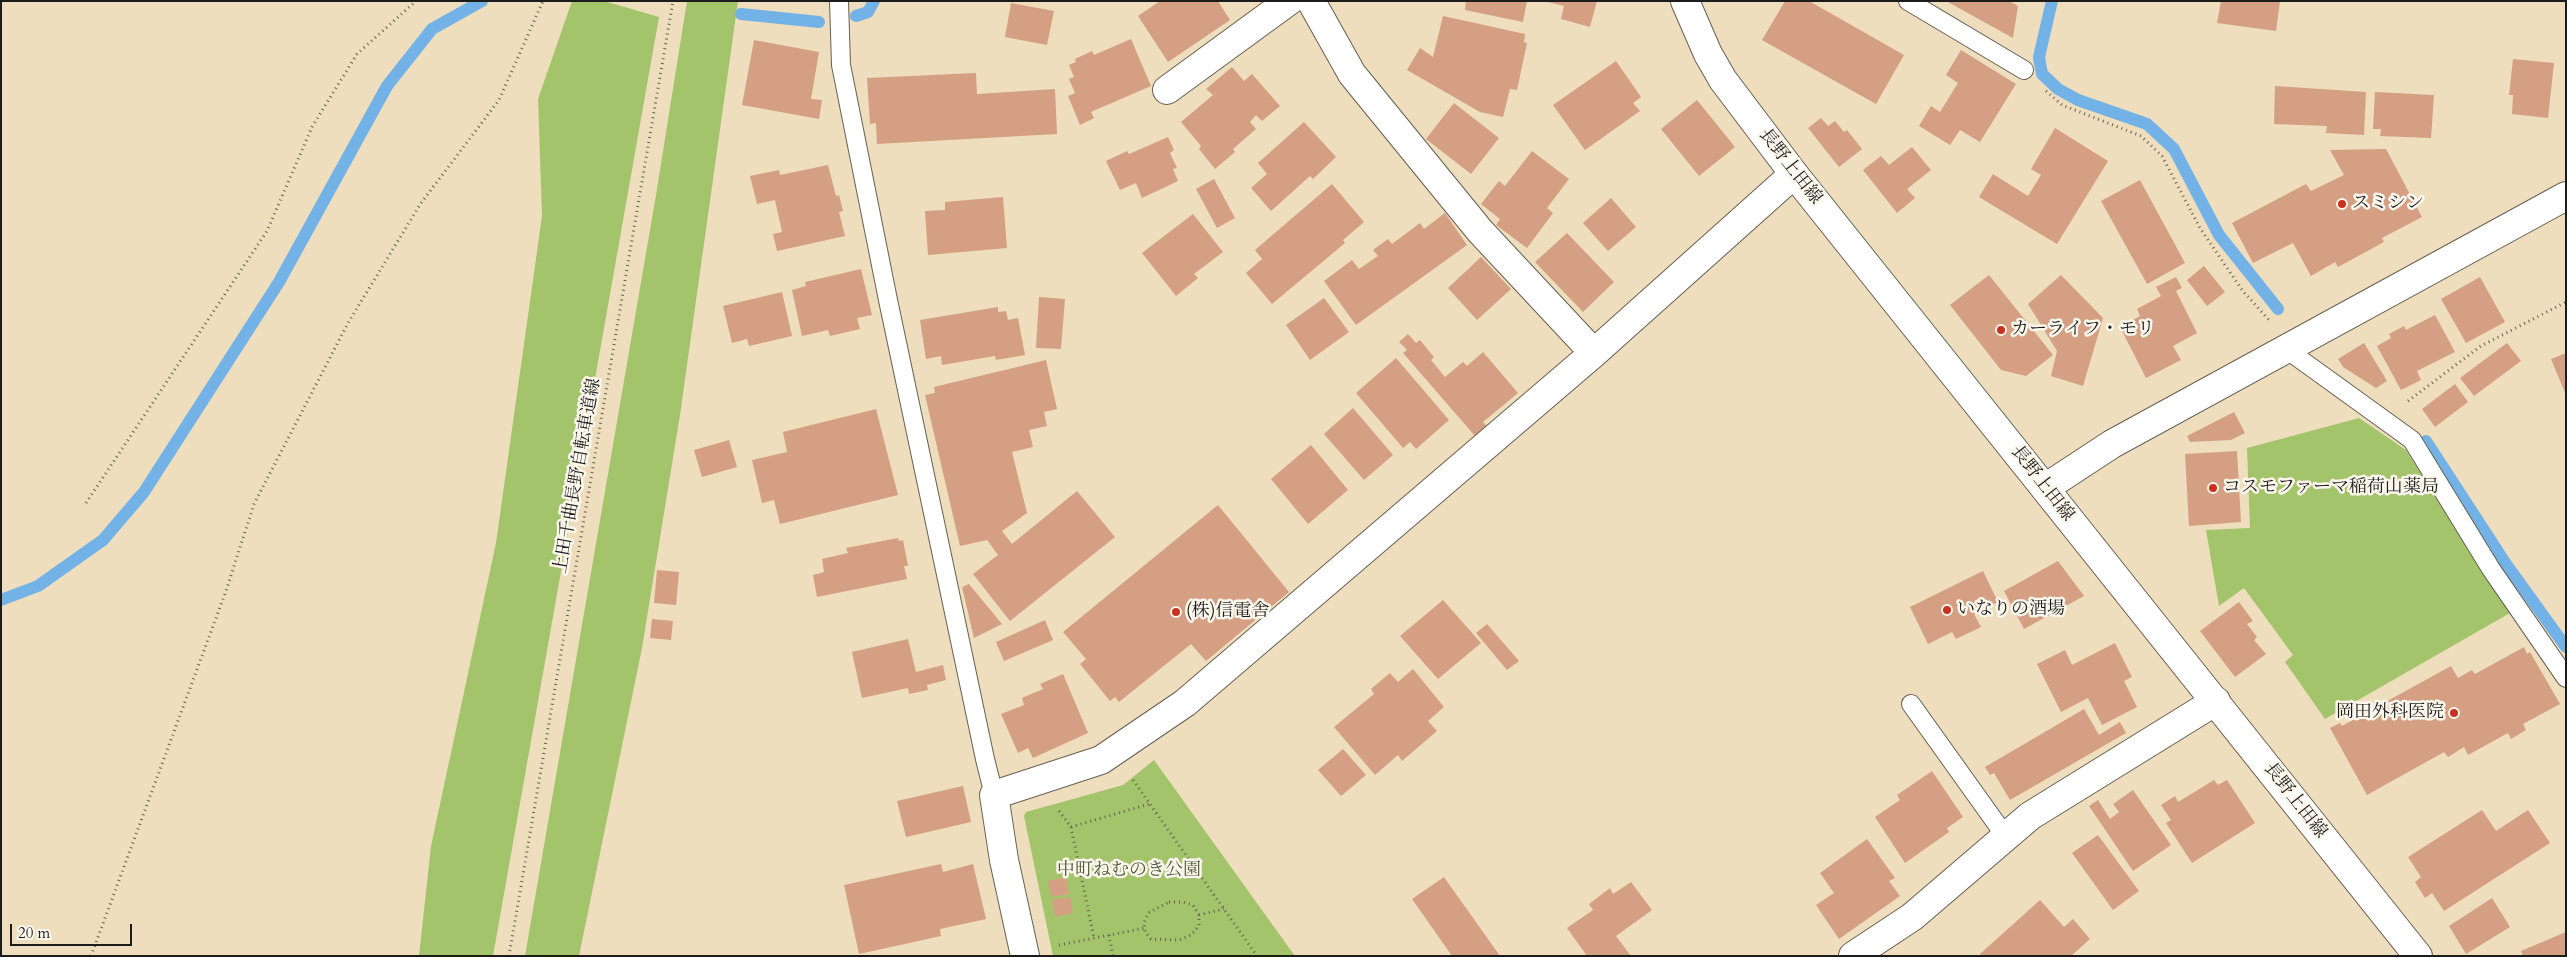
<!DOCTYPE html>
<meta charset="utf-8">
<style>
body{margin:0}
#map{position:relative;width:2567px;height:957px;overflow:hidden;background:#eedebd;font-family:Cardo,serif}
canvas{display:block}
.frame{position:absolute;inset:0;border:2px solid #1c1c1c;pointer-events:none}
.scale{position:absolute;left:10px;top:924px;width:122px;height:22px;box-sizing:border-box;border:2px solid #1c1c1c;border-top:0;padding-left:6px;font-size:15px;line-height:18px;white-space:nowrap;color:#1c1c1c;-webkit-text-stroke:4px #fbf7ec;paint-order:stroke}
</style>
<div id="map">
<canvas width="2567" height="957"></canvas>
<div class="frame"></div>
<div class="scale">20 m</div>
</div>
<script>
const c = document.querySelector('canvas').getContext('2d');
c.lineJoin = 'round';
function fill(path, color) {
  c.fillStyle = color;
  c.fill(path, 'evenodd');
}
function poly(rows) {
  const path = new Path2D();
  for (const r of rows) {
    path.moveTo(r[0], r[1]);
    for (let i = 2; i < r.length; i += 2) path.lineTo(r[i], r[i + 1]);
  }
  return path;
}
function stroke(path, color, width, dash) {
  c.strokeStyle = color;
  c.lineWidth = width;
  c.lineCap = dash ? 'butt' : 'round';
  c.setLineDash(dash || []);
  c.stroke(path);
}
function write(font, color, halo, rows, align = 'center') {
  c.font = font + ' Cardo,"Noto Serif JP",serif';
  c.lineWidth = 5;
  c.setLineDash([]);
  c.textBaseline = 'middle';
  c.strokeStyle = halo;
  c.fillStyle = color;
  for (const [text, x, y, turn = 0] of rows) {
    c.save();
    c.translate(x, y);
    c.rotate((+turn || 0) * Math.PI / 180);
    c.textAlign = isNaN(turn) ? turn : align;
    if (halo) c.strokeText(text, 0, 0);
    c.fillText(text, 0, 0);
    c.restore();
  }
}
const green = poly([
 [572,1,604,1,659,17,493,956,419,956,431,846,496,543,542,216,538,99],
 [687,1,738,1,680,415,642,648,579,956,525,956,656,195],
 [2359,418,2406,450,2510,613,2325,719,2285,662,2293,655,2244,588,2219,606,2206,530,2250,528,2247,448],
 [1154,760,1295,956,1053,956,1024,816,1026,812,1123,785]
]);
const stream = poly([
 [2052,1,2039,57,2042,74,2058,89,2078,100,2147,124,2174,149,2219,235,2278,309],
 [741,14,819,22],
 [856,16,868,12,874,1],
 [2426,441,2506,564,2566,647],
 [1,600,38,586,103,540,144,492,279,282,387,86,432,29,482,1]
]);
const building = poly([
 [1160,1,1218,1,1230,20,1168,62,1138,16],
 [1466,1,1527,1,1523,22,1465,10],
 [1597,1,1590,27,1561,19,1564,6,1548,2],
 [1785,1,1809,1,1904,55,1876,104,1762,40],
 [1946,1,2009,1,2018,6,2013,38],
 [2221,1,2280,1,2276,31,2217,23],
 [1011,3,1054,11,1047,45,1005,37],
 [1443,16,1525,34,1524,42,1527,43,1517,90,1510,89,1503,117,1480,112,1407,70,1420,48,1433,57],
 [1131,39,1151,86,1091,112,1094,118,1080,125,1068,96,1075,93,1069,79,1074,77,1069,65,1076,62,1075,59,1092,51,1094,55],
 [754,40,819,52,811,99,822,100,819,119,742,105],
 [1961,50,2016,84,1980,142,1960,130,1950,145,1919,126,1931,106,1940,112,1958,83,1946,75],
 [2513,59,2554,63,2548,118,2512,114,2513,95,2509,95],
 [1616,61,1641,97,1633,103,1640,111,1585,150,1553,105],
 [1232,67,1244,81,1252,74,1280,106,1262,121,1256,115,1250,122,1256,129,1233,149,1235,152,1215,169,1199,149,1201,146,1181,122,1213,95,1206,89],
 [976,73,977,94,1055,89,1057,134,877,144,876,123,870,124,867,78],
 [2275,86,2366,92,2364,135,2326,133,2327,126,2274,124],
 [2375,92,2434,95,2431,138,2380,136,2381,129,2373,129],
 [1697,100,1735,147,1699,176,1661,129],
 [1454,103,1499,138,1471,174,1426,139],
 [1821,118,1828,126,1835,121,1844,132,1847,130,1862,149,1839,167,1808,128],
 [1304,122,1336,157,1313,179,1310,176,1271,211,1251,188,1267,174,1258,163],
 [2055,128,2108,161,2057,244,1979,197,1993,174,2028,196,2041,175,2031,169],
 [1168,137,1174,150,1170,153,1177,168,1173,169,1178,181,1142,198,1136,183,1120,190,1106,161,1127,151,1129,154],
 [1912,147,1931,170,1907,189,1915,198,1897,213,1863,170,1881,156,1889,165],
 [2386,149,2422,217,2382,238,2384,242,2338,267,2335,262,2311,276,2293,243,2253,263,2232,223,2306,184,2311,191,2344,175,2330,150],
 [1532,151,1569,179,1547,208,1553,213,1527,248,1496,225,1500,219,1481,204,1499,181,1505,186],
 [828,165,836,196,839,195,843,211,839,212,845,236,777,251,773,234,782,232,775,200,757,204,750,176,779,170,780,175],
 [1214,179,1235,218,1217,228,1196,189],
 [2140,180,2185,263,2147,284,2101,201],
 [1332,184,1364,222,1343,240,1345,243,1272,304,1246,273,1262,259,1255,250],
 [1003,197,1007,248,928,255,925,211,945,210,945,202],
 [1611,198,1636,227,1608,251,1583,223],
 [1445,213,1467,245,1356,325,1324,281,1352,260,1359,269,1378,256,1373,250,1388,239,1392,244,1420,223,1424,229],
 [1193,214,1223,252,1194,274,1198,278,1176,296,1142,253],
 [1567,233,1614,282,1583,312,1535,262],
 [1481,257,1511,289,1477,320,1448,288],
 [2204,266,2225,292,2207,306,2187,280],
 [861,269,872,315,857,318,860,329,830,336,828,330,802,336,792,290,806,286,805,282],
 [1989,275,2053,355,2026,376,2001,370,1950,305],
 [2061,275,2103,318,2083,386,2051,376,2057,351,2028,304],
 [2176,277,2182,288,2176,291,2197,333,2173,346,2181,360,2146,378,2120,327,2140,316,2137,309,2161,296,2156,287],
 [2480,277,2505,322,2466,343,2441,299],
 [782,292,792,336,749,346,747,339,732,343,723,306],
 [1039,297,1065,299,1061,349,1036,348],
 [1324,298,1349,332,1310,360,1286,325],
 [998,307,998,312,1006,311,1008,320,1018,318,1025,355,996,360,995,356,942,365,941,356,926,359,920,320],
 [2435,315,2455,352,2417,371,2421,380,2401,390,2377,346,2391,338,2389,334,2404,326,2406,330],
 [1408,334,1416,343,1420,340,1434,357,1431,360,1445,377,1463,362,1467,366,1483,352,1518,393,1483,422,1487,426,1475,436,1403,353,1407,350,1399,342],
 [2364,343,2387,381,2376,388,2343,367,2338,359],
 [2507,343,2521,361,2474,396,2460,378],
 [2566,353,2566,395,2551,359],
 [1396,358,1449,420,1416,449,1410,442,1403,448,1356,393],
 [1046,360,1057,409,1044,412,1047,426,1029,430,1033,447,1012,452,1027,513,1002,531,1012,544,1077,491,1115,537,1010,621,973,574,998,555,987,540,960,546,925,395,935,393,934,387],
 [2455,384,2468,402,2435,427,2422,409],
 [1353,408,1393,455,1364,480,1324,434],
 [876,409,898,495,780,524,774,500,762,503,752,460,787,452,783,432],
 [2234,412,2245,433,2231,440,2190,442,2187,436],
 [729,440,737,467,702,477,694,450],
 [1311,445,1348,490,1308,524,1271,479],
 [2237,451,2241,522,2189,526,2185,454],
 [1218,505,1289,592,1206,661,1191,644,1119,702,1115,697,1110,701,1080,664,1086,659,1063,632],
 [898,538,899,541,903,540,908,566,904,566,907,579,817,597,813,575,824,572,822,559,848,553,846,548],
 [2058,561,2084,596,2024,629,2004,591],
 [657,570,679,572,676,605,654,603],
 [1983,571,1998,602,1974,614,1981,627,1956,639,1952,632,1928,644,1910,607],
 [969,584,1002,624,974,638,962,587],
 [1443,600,1481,643,1438,679,1400,636],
 [2239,602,2253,621,2247,624,2257,637,2254,640,2266,654,2235,677,2200,631],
 [652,619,673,621,671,640,650,638],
 [1045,620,1053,640,1004,661,996,642],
 [1487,624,1519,661,1507,670,1476,633],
 [908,639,916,672,943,665,946,680,927,685,928,690,909,694,908,688,862,698,852,652],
 [2115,643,2132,677,2124,681,2137,707,2102,725,2088,698,2061,712,2037,664,2065,650,2072,665],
 [2524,647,2527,654,2530,652,2560,704,2523,724,2526,730,2511,739,2508,733,2468,755,2464,747,2448,757,2444,752,2367,795,2330,728,2340,723,2342,726,2451,666,2458,678,2472,670,2475,674],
 [1413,669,1444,707,1428,721,1437,731,1402,761,1398,755,1375,775,1334,727,1374,694,1371,689,1390,673,1398,682],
 [1063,674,1088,733,1033,758,1028,748,1018,753,1001,714,1024,705,1022,698,1043,689,1040,684],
 [2084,709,2099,735,2120,722,2126,733,2010,800,1994,773,1990,775,1985,767],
 [1343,749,1366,775,1341,796,1318,770],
 [1932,771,1963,817,1947,828,1949,832,1905,863,1875,817,1900,800,1897,795],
 [2214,780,2218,785,2227,780,2255,823,2192,863,2166,823,2171,820,2161,805,2175,796,2178,802],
 [963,786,971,822,906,837,897,801],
 [2133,790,2171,845,2133,871,2089,806,2098,800,2110,819,2119,812,2113,804],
 [2482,810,2496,831,2528,810,2550,843,2444,911,2432,893,2425,898,2415,882,2421,877,2408,857],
 [2098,835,2139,891,2113,910,2072,853],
 [1867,839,1895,878,1889,881,1900,896,1839,939,1816,905,1834,893,1820,873],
 [941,864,943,872,973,864,986,919,940,929,941,936,859,954,844,885],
 [1066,877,1069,894,1052,897,1048,881],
 [1444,877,1500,956,1452,956,1412,899],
 [1631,882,1652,910,1616,936,1631,956,1587,956,1567,928,1593,910,1589,904,1610,888,1613,894],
 [1070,897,1073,913,1055,917,1052,900],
 [2492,898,2510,927,2466,954,2449,926],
 [2040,900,2064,927,2073,919,2090,939,2071,956,1981,956,1980,954],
 [2566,932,2566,956,2523,956,2521,951]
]);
const path = poly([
 [2046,91,2062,105,2141,136,2162,156,2200,228,2242,290,2269,320],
 [2408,401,2481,346,2566,302],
 [86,503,267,231,312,127,357,54,416,1],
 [1133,780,1257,956],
 [1059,811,1071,827,1094,938],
 [1071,827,1149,804],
 [1169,902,1182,902,1193,905,1199,915,1199,926,1191,935,1179,940,1151,939,1145,932,1144,923,1148,913,1169,902],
 [1199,915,1224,909],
 [1109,935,1113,956],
 [1059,945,1145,928],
 [91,956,226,591,254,504,348,323,421,203,499,100,543,1],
 [509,956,673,1]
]);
const lane = poly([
 [839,1,841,65,888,300,985,759,994,795],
 [1908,1,2024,70],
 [2286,349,2412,440,2491,569,2566,678],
 [1911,704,2006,837]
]);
const street = poly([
 [1311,1,1352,74,1480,231,1594,353],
 [1167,90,1289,1],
 [1025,956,1004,860,994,795,1101,760,1185,703,1594,353,1794,174],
 [1853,956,1912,917,2030,816,2216,701]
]);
const secondary = poly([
 [2045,488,2112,444,2566,196]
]);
const primary = poly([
 [1685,1,1708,54,1723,80,1794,174,2418,956]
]);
const markers = [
 [2342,204,5,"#c8321e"],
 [2001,330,5,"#c8321e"],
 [2213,488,5,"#c8321e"],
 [1947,610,5,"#c8321e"],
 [1176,612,5,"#c8321e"],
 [2454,713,5,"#c8321e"]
];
const streetNames = [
 ["長野上田線",1790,167,52],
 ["上田千曲長野自転車道線",578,476,-80],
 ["長野上田線",2042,484,52],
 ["長野上田線",2295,801,52]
];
const poiNames = [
 ["スミシン",2352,204],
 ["カーライフ・モリ",2011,330],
 ["コスモファーマ稲荷山薬局",2223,488],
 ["いなりの酒場",1957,610],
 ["(株)信電舎",1186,612],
 ["岡田外科医院",2444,713,"right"]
];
const parkNames = [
 ["中町ねむのき公園",1129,871]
];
fill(green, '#a4c46c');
stroke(stream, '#72b2e6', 12);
fill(building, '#d49f83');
stroke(lane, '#666054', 20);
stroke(street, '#666054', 30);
stroke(secondary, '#666054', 30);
stroke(primary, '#666054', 30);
stroke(path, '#666054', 3, [1, 4]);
stroke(lane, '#fff', 18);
stroke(street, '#fff', 28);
stroke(secondary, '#fff', 28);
stroke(primary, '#fff', 28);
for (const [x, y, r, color] of markers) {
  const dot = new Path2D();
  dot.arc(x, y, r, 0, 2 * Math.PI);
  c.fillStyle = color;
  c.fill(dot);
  stroke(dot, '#fbf7ec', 2);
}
write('18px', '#1c1c1c', '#fbf7ec', streetNames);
write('18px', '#1c1c1c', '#fbf7ec', poiNames, 'left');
write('18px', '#4c5738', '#fbf7ec', parkNames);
</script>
